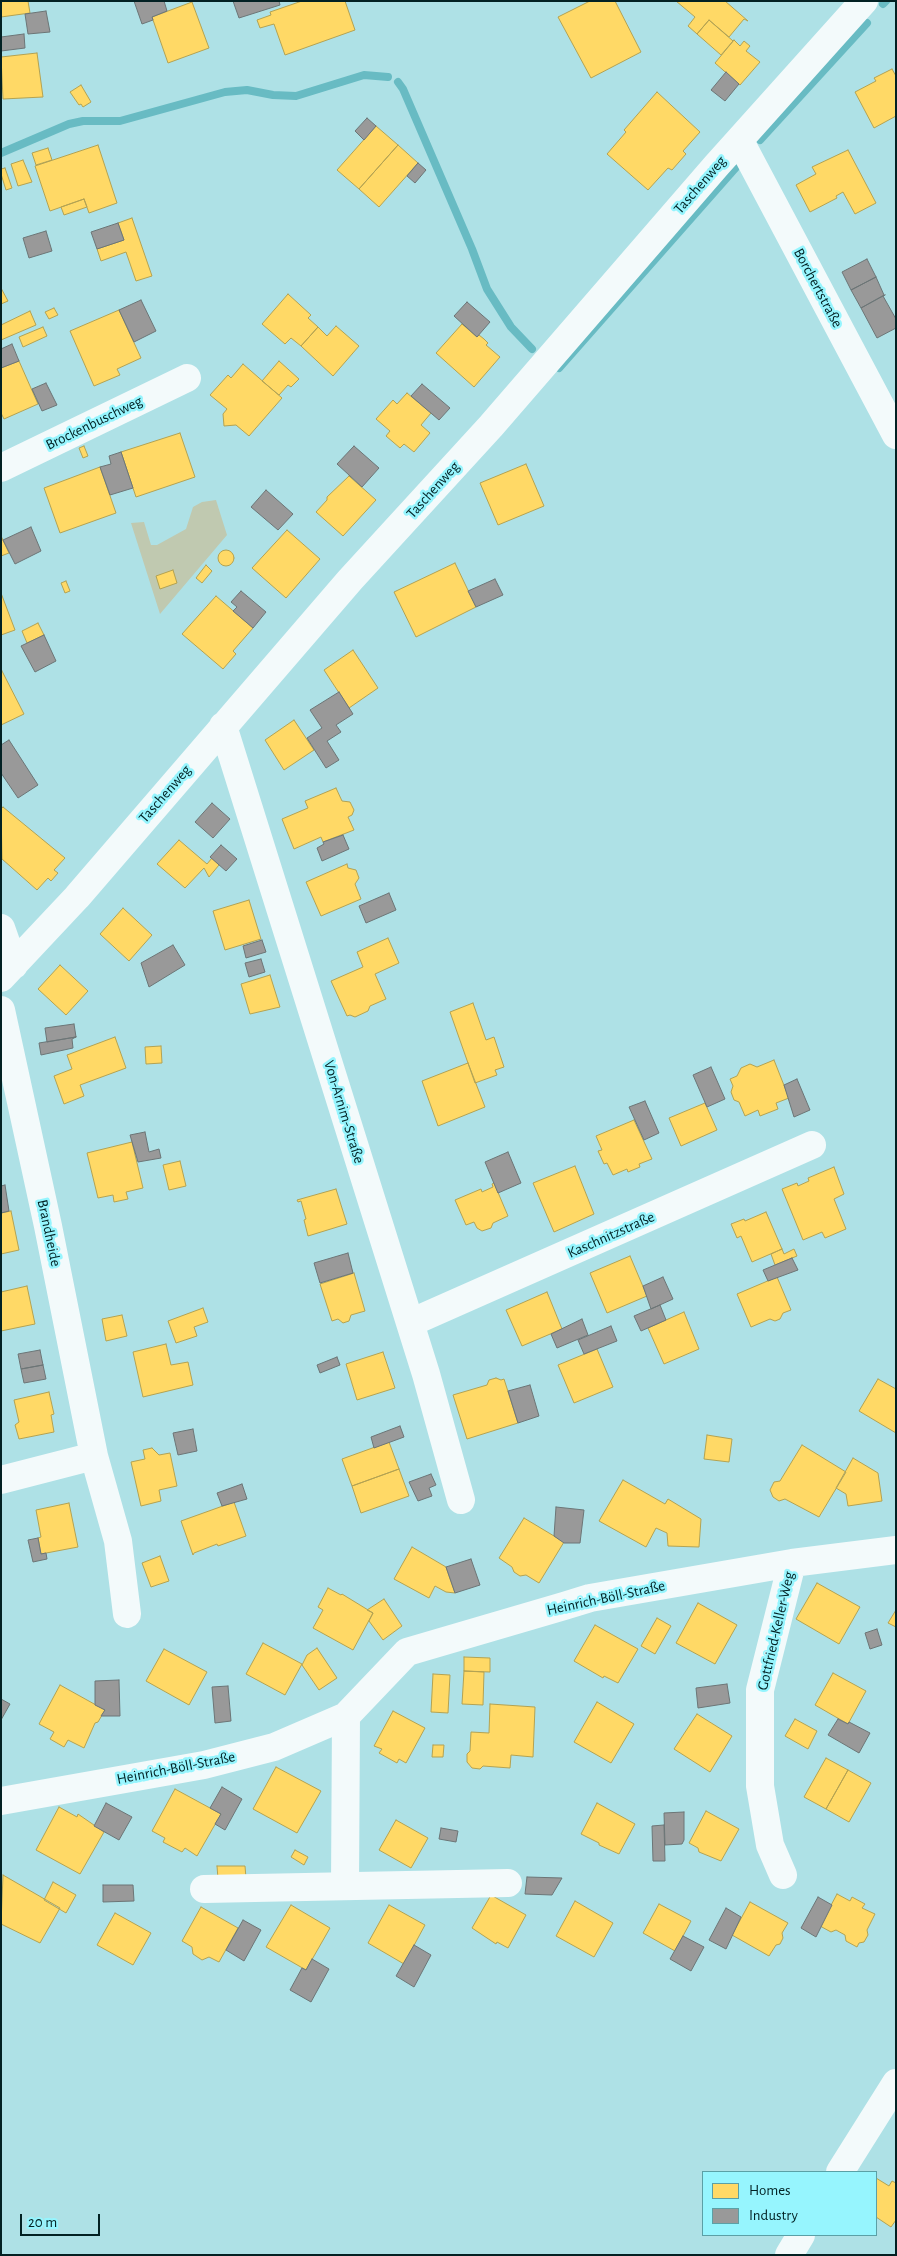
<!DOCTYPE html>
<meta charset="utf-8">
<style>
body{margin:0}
#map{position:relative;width:897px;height:2256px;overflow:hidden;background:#aee1e6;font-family:"Alegreya Sans",sans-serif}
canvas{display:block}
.frame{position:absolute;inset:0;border:2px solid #022123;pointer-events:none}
.legend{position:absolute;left:702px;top:2171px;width:175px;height:65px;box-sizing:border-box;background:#96f5fe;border:1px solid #5ba0a6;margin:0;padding:6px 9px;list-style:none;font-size:15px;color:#022123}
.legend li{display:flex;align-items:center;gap:10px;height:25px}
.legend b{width:25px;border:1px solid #5ba0a6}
.scale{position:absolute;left:20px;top:2214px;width:80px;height:22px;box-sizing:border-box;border:2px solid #022123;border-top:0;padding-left:6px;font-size:15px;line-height:18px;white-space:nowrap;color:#022123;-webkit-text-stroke:4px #96f5fe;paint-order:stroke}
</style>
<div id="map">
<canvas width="897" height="2256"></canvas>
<div class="frame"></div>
<ul class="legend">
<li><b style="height:14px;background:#ffd966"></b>Homes</li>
<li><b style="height:14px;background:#999"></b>Industry</li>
</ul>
<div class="scale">20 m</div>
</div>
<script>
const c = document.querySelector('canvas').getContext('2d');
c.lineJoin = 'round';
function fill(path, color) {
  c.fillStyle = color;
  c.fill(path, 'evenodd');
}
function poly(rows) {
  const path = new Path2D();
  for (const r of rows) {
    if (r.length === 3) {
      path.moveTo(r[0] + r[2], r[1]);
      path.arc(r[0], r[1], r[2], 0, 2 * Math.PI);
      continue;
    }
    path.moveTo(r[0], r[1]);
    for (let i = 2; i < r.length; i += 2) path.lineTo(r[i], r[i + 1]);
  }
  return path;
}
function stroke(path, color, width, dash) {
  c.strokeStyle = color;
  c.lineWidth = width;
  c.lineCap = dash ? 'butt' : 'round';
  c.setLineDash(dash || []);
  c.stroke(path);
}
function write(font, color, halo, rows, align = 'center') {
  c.font = font + ' "Alegreya Sans",sans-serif';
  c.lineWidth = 5;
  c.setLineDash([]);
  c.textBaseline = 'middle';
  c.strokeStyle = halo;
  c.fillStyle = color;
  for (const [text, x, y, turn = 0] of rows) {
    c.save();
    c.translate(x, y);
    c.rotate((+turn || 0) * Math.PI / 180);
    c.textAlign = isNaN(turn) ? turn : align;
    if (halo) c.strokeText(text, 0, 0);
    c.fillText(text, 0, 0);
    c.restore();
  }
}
const green = poly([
 [216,500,227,535,160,614,131,523,144,522,151,545,157,545,186,529,193,507,202,502]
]);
const homes = poly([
 [1,1,28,1,30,13,1,17,1,1],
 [345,1,355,30,285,55,274,24,260,28,257,20,271,15,270,12,302,1,345,1],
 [590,1,615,1,641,52,591,78,558,17,590,1],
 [676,1,725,1,748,21,744,19,729,37,709,20,697,34,688,26,695,17,676,1],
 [192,2,209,48,168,63,152,17,192,2],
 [709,20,733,41,721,55,697,34,709,20],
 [734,40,740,46,744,41,750,46,746,51,760,62,740,85,715,63,734,40],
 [37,53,43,97,3,99,1,57,37,53],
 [892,69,896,76,896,116,874,128,855,92,876,81,874,78,892,69],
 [81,85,91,102,83,107,81,104,79,105,70,92,81,85],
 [657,92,700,132,683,151,686,154,672,170,668,168,648,190,607,154,626,132,624,130,657,92],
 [376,126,398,145,359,189,337,170,376,126],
 [98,145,117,203,89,213,84,199,50,211,35,166,98,145],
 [398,145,418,163,379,207,359,189,398,145],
 [48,148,52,160,36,165,32,153,48,148],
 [848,150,876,203,855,214,843,192,836,196,837,198,810,212,796,185,816,174,812,167,848,150],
 [23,160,32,182,18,186,11,164,23,160],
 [5,168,12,188,6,190,1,174,1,169,5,168],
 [84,199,87,207,64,215,61,207,84,199],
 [132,218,152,276,136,281,126,252,101,261,97,249,124,240,118,223,132,218],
 [1,288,8,301,1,304,1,288],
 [288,294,311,315,308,318,318,327,301,346,291,338,285,344,262,324,288,294],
 [54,308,58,315,49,319,45,312,54,308],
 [119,310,141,358,117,369,120,375,94,386,70,331,119,310],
 [30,311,36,325,1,340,1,325,30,311],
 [462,324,477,337,479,335,484,339,488,343,486,345,500,357,474,387,436,353,462,324],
 [336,326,359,346,333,376,301,346,318,327,327,336,336,326],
 [43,327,47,336,23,347,19,337,43,327],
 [19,361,38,404,4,419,1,413,1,368,19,361],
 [279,361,299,379,291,387,288,385,279,395,262,381,279,361],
 [243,364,282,398,249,436,236,425,224,426,223,414,227,409,210,395,228,375,231,378,243,364],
 [407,393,431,413,421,425,430,433,414,452,404,444,400,448,386,436,390,431,376,419,393,400,397,404,407,393],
 [180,433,195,477,136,497,121,452,180,433],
 [84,446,88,456,83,458,79,448,84,446],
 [526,464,544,506,498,525,480,483,526,464],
 [100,467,116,513,60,533,44,488,100,467],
 [349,476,376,500,343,536,316,512,327,500,327,497,349,476],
 [287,530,320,559,286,598,252,568,287,530],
 [1,536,9,553,1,556,1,536],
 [226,558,8],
 [455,563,476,607,416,637,394,592,455,563],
 [206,565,212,571,202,583,196,578,206,565],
 [173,570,177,583,160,589,156,576,173,570],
 [66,581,70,591,65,593,61,583,66,581],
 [1,593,15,630,1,635,1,593],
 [216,596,253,628,233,651,236,654,223,669,182,634,216,596],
 [38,623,44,635,27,643,22,631,38,623],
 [353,650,378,688,349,708,324,670,353,650],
 [2,671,24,714,1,725,1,672,2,671],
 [294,720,314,750,284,770,265,740,294,720],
 [336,788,342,801,350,802,354,810,352,815,348,817,354,830,323,842,321,837,294,849,282,819,308,808,305,801,336,788],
 [3,807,65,858,54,870,58,873,51,881,48,878,37,890,2,859,1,809,3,807],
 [179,840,207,864,212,858,219,865,209,877,204,868,185,888,157,864,179,840],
 [347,864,348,868,356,870,359,878,355,884,361,899,321,916,306,882,347,864],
 [249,900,261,939,225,950,213,911,249,900],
 [123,908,152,935,129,961,100,934,123,908],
 [388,938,399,963,375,974,386,999,370,1006,368,1011,355,1017,350,1015,347,1016,331,981,363,967,357,952,388,938],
 [60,965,88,991,66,1015,38,989,60,965],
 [270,975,280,1007,250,1014,241,984,270,975],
 [473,1003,486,1040,494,1037,504,1067,495,1070,497,1075,475,1083,450,1012,473,1003],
 [115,1037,126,1068,80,1085,84,1096,64,1104,54,1076,72,1069,67,1055,115,1037],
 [161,1046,162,1063,146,1064,145,1047,161,1046],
 [774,1060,789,1098,776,1103,778,1109,760,1116,758,1110,745,1116,739,1102,734,1100,731,1092,733,1086,730,1079,737,1076,741,1068,750,1064,757,1067,774,1060],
 [468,1063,485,1107,438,1126,422,1081,468,1063],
 [705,1103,717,1130,681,1146,669,1118,705,1103],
 [634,1120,652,1159,639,1164,640,1167,628,1172,627,1169,613,1175,607,1163,604,1164,598,1151,602,1150,596,1136,634,1120],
 [132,1142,143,1188,126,1192,128,1199,114,1202,113,1195,98,1198,87,1153,132,1142],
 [180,1161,186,1186,169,1190,163,1165,180,1161],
 [575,1166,594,1214,554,1232,533,1183,575,1166],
 [834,1167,844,1194,834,1199,846,1229,825,1238,822,1232,803,1240,782,1189,797,1183,798,1186,809,1181,808,1178,834,1167],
 [494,1183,508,1216,493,1223,491,1228,482,1231,477,1228,474,1222,466,1225,455,1200,481,1189,482,1192,493,1187,492,1184,494,1183],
 [336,1189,347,1224,308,1236,304,1220,306,1219,301,1201,298,1202,297,1200,336,1189],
 [11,1211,19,1250,1,1254,1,1213,11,1211],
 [766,1212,782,1249,752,1262,741,1236,737,1238,731,1224,744,1219,745,1221,766,1212],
 [782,1249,784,1254,794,1249,797,1256,775,1265,771,1254,782,1249],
 [630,1256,647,1296,607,1313,590,1273,630,1256],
 [354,1273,365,1311,351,1315,349,1321,343,1323,338,1319,332,1321,320,1284,354,1273],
 [777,1277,791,1310,783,1313,780,1319,775,1321,770,1319,751,1327,737,1294,777,1277],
 [27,1286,35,1324,1,1331,1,1292,27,1286],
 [547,1292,562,1329,522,1346,506,1310,547,1292],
 [203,1308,208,1322,194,1327,197,1336,176,1343,168,1321,203,1308],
 [684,1312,699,1349,664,1364,648,1328,684,1312],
 [122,1315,127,1336,106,1341,102,1319,122,1315],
 [166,1344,171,1365,188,1362,193,1385,143,1397,133,1352,166,1344],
 [597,1349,613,1387,574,1403,558,1365,597,1349],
 [383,1352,395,1388,357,1400,346,1364,383,1352],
 [496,1378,501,1380,504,1379,518,1423,467,1439,453,1395,487,1385,489,1380,496,1378],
 [878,1379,896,1389,896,1433,859,1411,878,1379],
 [49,1392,54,1414,51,1415,54,1432,19,1439,15,1425,19,1422,14,1400,49,1392],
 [707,1435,732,1439,729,1462,704,1459,707,1435],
 [389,1442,399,1469,352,1486,342,1459,389,1442],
 [802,1445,846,1472,819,1517,785,1499,779,1501,773,1497,770,1490,774,1482,780,1481,802,1445],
 [152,1448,159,1455,170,1453,177,1486,159,1490,161,1501,141,1506,131,1462,145,1459,143,1450,152,1448],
 [853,1458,878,1473,882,1501,848,1506,846,1494,836,1488,853,1458],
 [399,1469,409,1496,361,1513,352,1486,399,1469],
 [623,1480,665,1504,668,1499,701,1519,699,1547,668,1546,667,1533,656,1528,646,1547,599,1521,623,1480],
 [234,1502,246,1536,218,1546,217,1544,194,1553,193,1555,181,1521,234,1502],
 [69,1503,78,1547,41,1554,38,1538,41,1537,36,1510,69,1503],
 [524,1518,564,1542,539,1583,526,1575,520,1576,514,1572,512,1567,499,1558,524,1518],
 [412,1547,446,1567,455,1593,446,1592,435,1586,429,1598,394,1579,412,1547],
 [160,1556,169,1581,151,1587,142,1563,160,1556],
 [817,1583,860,1607,839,1644,796,1619,817,1583],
 [328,1588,341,1595,342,1594,373,1613,353,1650,313,1628,323,1610,318,1607,328,1588],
 [384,1599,402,1626,383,1640,369,1621,373,1613,367,1610,384,1599],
 [698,1603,737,1625,715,1664,676,1643,698,1603],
 [896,1610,896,1627,888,1623,896,1610],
 [657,1618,671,1626,655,1654,641,1646,657,1618],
 [595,1625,638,1649,618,1683,604,1676,603,1678,574,1661,595,1625],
 [263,1643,302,1664,285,1695,246,1674,263,1643],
 [317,1648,337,1678,319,1690,302,1665,307,1655,317,1648],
 [164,1649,207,1672,189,1705,146,1681,164,1649],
 [464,1657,490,1658,490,1672,464,1671,464,1657],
 [464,1671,484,1672,483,1705,462,1704,464,1671],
 [833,1673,866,1691,848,1724,815,1705,833,1673],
 [433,1674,450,1675,448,1713,431,1712,433,1674],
 [60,1685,105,1710,98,1722,95,1723,84,1748,68,1740,64,1747,50,1739,54,1732,39,1724,60,1685],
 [597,1702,634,1724,611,1763,574,1742,597,1702],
 [490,1704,535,1707,533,1757,511,1755,510,1768,483,1766,480,1769,472,1768,467,1762,467,1754,470,1751,471,1732,489,1733,490,1704],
 [393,1711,425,1728,406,1763,399,1759,397,1763,379,1753,382,1749,374,1746,393,1711],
 [697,1714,732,1736,710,1772,674,1749,697,1714],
 [795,1719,817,1731,808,1749,785,1736,795,1719],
 [433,1745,444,1745,443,1757,432,1757,433,1745],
 [826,1758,848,1770,826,1809,804,1797,826,1758],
 [276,1767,321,1791,297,1833,253,1809,276,1767],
 [848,1770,871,1783,849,1822,826,1809,848,1770],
 [175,1789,221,1814,197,1856,185,1848,182,1852,163,1842,165,1838,152,1831,175,1789],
 [597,1803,635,1824,619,1854,599,1845,599,1843,581,1834,597,1803],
 [59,1807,77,1817,78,1814,104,1832,80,1874,36,1850,59,1807],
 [706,1811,739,1829,721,1861,699,1852,698,1848,689,1843,706,1811],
 [396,1820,428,1838,411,1868,379,1850,396,1820],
 [295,1850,308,1857,304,1865,291,1857,295,1850],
 [217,1866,245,1866,246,1878,218,1879,217,1866],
 [3,1875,60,1908,40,1943,1,1924,3,1875],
 [53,1882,76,1895,66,1913,44,1900,53,1882],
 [837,1894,850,1901,852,1897,865,1904,862,1908,875,1914,867,1930,868,1935,864,1942,859,1943,857,1947,846,1941,845,1935,836,1930,831,1932,820,1926,837,1894],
 [491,1895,526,1915,508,1948,497,1942,496,1944,472,1928,491,1895],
 [575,1901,613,1923,594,1957,556,1936,575,1901],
 [750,1902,788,1923,782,1933,783,1938,780,1944,776,1945,769,1956,732,1935,750,1902],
 [659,1904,691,1921,675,1951,643,1933,659,1904],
 [291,1905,330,1928,306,1970,266,1947,291,1905],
 [389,1905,425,1925,404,1964,368,1943,389,1905],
 [201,1907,238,1928,219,1962,209,1957,202,1960,193,1954,192,1947,182,1941,201,1907],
 [115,1913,151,1933,133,1965,97,1945,115,1913],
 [876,2178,889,2186,892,2181,896,2183,896,2220,891,2227,876,2217,876,2178]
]);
const industry = poly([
 [134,1,164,1,167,11,152,17,153,20,142,24,134,1],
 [233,1,279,1,280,5,239,18,233,1],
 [46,11,50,32,28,34,25,14,46,11],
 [24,34,25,48,1,51,1,37,24,34],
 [726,72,739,84,725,101,711,90,726,72],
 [367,118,376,126,364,140,355,131,367,118],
 [418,163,426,170,415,183,407,176,418,163],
 [118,223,124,240,97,249,91,232,118,223],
 [46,231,52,251,29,258,23,238,46,231],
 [867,259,876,277,851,290,842,272,867,259],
 [876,277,884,295,861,308,851,290,876,277],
 [885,295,883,296,896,319,896,328,877,338,861,308,885,295],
 [141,300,156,331,134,342,119,310,141,300],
 [467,302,490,322,477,337,454,316,467,302],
 [12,344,19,361,1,368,1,349,12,344],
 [46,383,57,405,42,411,32,389,46,383],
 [422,384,450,408,439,420,411,396,422,384],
 [354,446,379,468,362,487,337,464,354,446],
 [121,452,133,488,110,495,100,467,111,464,109,456,121,452],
 [266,490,293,514,278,530,251,507,266,490],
 [31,527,41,551,15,564,3,540,31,527],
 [495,579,503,595,476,607,468,591,495,579],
 [241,591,266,612,253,628,233,611,237,607,231,602,241,591],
 [44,635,56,661,35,672,21,646,44,635],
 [339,692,353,714,336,725,341,732,327,741,339,760,326,768,307,738,322,728,310,710,339,692],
 [9,740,38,785,18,798,1,773,1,745,9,740],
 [212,803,230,819,213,838,195,822,212,803],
 [343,835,349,849,322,861,317,848,324,844,323,842,343,835],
 [221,845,237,859,226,871,210,857,221,845],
 [389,893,396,910,366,923,359,906,389,893],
 [262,940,266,952,246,958,243,946,262,940],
 [173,945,185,965,149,987,141,963,173,945],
 [261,959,265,972,249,977,245,963,261,959],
 [74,1024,76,1037,47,1042,45,1028,74,1024],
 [76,1037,72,1039,73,1048,41,1055,39,1043,76,1037],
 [711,1067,725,1099,707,1107,693,1075,711,1067],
 [797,1079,810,1110,794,1117,784,1085,797,1079],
 [645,1101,659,1133,644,1140,629,1107,645,1101],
 [145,1132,149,1152,159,1149,161,1158,138,1162,130,1135,145,1132],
 [508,1152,521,1183,498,1193,485,1162,508,1152],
 [5,1185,9,1211,1,1213,1,1186,5,1185],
 [348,1253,353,1273,320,1283,314,1263,348,1253],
 [792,1258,798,1270,768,1281,763,1270,792,1258],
 [663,1277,673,1299,651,1309,643,1286,663,1277],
 [660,1305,666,1320,641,1331,634,1316,660,1305],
 [582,1319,588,1335,557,1348,551,1334,582,1319],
 [611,1326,617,1341,584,1354,578,1340,611,1326],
 [40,1350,43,1365,21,1369,18,1354,40,1350],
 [337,1357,340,1365,320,1373,317,1365,337,1357],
 [43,1365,46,1379,24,1383,21,1369,43,1365],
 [530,1385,539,1416,518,1423,508,1391,530,1385],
 [400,1426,404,1437,374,1448,371,1437,400,1426],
 [193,1429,197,1451,178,1455,173,1433,193,1429],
 [431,1474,436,1485,429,1488,432,1496,418,1501,409,1482,431,1474],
 [242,1484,247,1499,222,1506,217,1493,242,1484],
 [556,1507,584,1510,580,1543,564,1543,554,1536,556,1507],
 [38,1538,41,1554,46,1553,47,1559,33,1562,28,1540,38,1538],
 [471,1559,480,1585,455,1593,446,1567,471,1559],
 [877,1629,882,1645,870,1649,865,1633,877,1629],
 [119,1680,120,1716,101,1716,105,1710,95,1705,95,1681,119,1680],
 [727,1684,730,1703,698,1708,696,1688,727,1684],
 [228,1686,231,1721,215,1723,212,1687,228,1686],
 [1,1699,10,1704,1,1720,1,1699],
 [838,1719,848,1724,849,1722,870,1733,859,1753,828,1735,838,1719],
 [222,1787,242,1799,225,1830,215,1824,221,1814,210,1808,222,1787],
 [106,1803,132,1817,119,1840,94,1826,106,1803],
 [684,1812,684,1840,682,1844,665,1845,664,1813,684,1812],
 [664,1825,665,1861,653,1861,652,1826,664,1825],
 [441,1828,458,1831,456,1842,439,1839,441,1828],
 [527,1877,562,1878,552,1895,525,1894,527,1877],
 [103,1885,133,1885,134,1901,103,1902,103,1885],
 [818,1897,832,1905,816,1937,801,1928,818,1897],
 [726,1908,741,1917,726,1949,709,1940,726,1908],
 [243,1920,261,1930,244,1961,226,1950,243,1920],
 [683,1936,704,1947,691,1971,670,1959,683,1936],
 [414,1945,431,1955,414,1987,396,1976,414,1945],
 [312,1959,329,1969,311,2002,290,1990,302,1968,306,1970,312,1959]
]);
const stream = poly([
 [883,4,886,1],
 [398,82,403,89,472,249,487,289,511,327,532,349],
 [760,140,867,23],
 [1,153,69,124,83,121,120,121,225,92,247,90,273,95,296,96,364,75,388,77],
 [559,368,738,165]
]);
const minor = poly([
 [740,141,896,435],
 [1,468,187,378],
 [223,726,426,1374,461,1500],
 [1,928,14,965],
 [1,978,77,897,350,580,491,426,716,166,864,1],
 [1,1010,48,1226,94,1456,118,1541,127,1614],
 [410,1323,812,1145],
 [1,1480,94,1456],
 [1,1801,204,1765,274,1747,346,1716,407,1652,564,1606,590,1598,792,1563,896,1550],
 [783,1875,770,1845,760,1786,760,1690,792,1563],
 [345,1885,346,1716],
 [204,1889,508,1883],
 [840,2172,896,2083],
 [789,2255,801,2235]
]);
const streetNames = [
 ["Taschenweg",700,185,-49],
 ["Borchertstraße",818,288,62],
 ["Brockenbuschweg",94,423,-26],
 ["Taschenweg",433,490,-48],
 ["Taschenweg",165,794,-49],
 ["Von-Arnim-Straße",344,1112,73],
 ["Brandheide",49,1233,78],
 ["Kaschnitzstraße",611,1235,-24],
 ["Heinrich-Böll-Straße",606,1598,-12],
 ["Gottfried-Keller-Weg",776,1631,-77],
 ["Heinrich-Böll-Straße",176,1768,-11]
];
fill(green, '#c0c9b0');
fill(homes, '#ffd966');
stroke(homes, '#b3a252', 1);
fill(industry, '#999');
stroke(industry, '#6c7576', 1);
stroke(stream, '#68bbc3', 8);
stroke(minor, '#f3fafb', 28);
write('15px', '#022123', '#96f5fe', streetNames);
</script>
